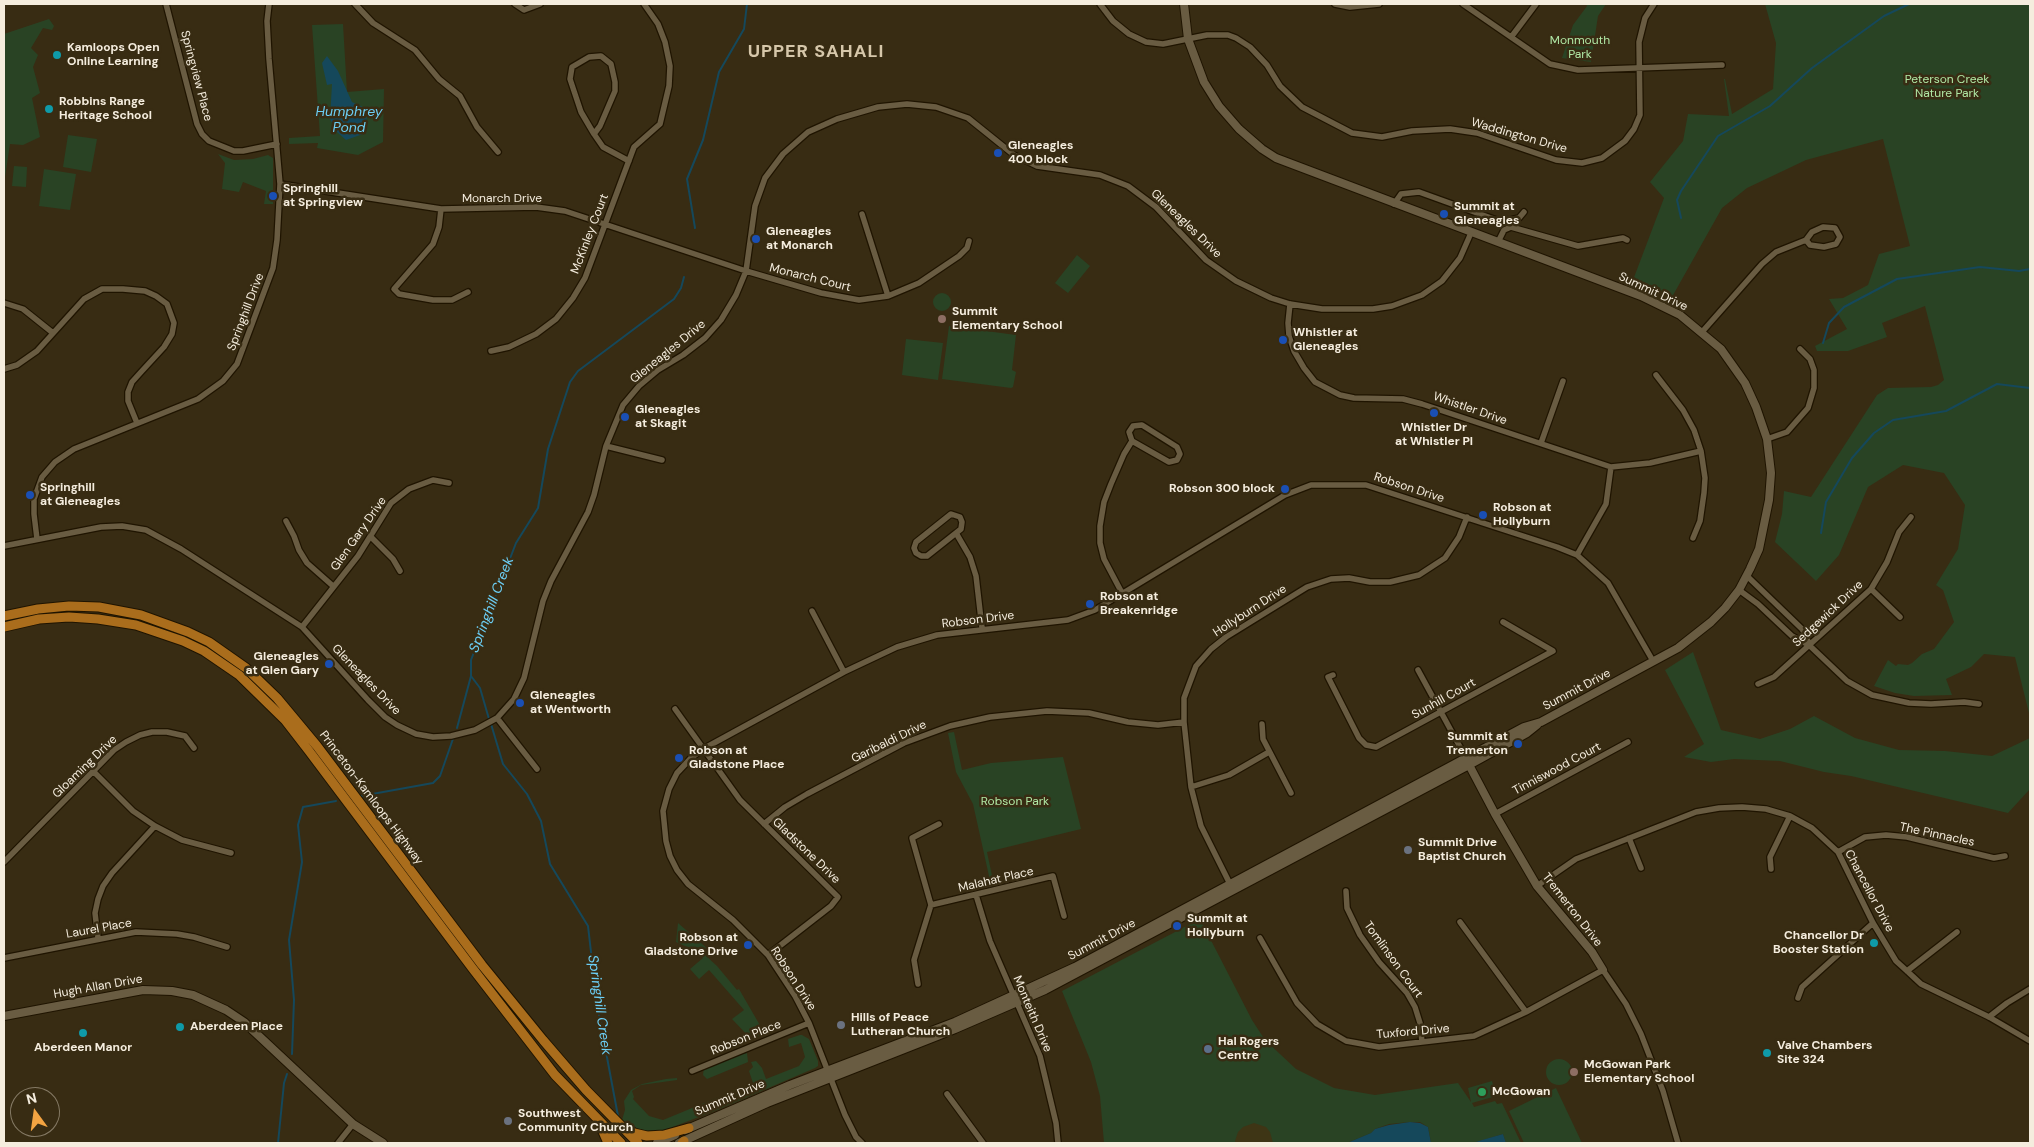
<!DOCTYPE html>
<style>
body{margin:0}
#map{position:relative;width:2034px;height:1147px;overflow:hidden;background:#382c13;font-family:"DM Sans",sans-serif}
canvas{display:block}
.frame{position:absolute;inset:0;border:5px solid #f5edde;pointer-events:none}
.north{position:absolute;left:10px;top:1087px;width:50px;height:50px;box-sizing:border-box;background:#382c13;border:1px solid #847964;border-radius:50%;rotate:346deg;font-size:14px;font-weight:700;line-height:20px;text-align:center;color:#f5edde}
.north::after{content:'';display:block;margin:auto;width:18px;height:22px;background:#f3a442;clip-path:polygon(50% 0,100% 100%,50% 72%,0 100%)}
</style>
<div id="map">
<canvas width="2034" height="1147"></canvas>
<div class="frame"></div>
<div class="north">N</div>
</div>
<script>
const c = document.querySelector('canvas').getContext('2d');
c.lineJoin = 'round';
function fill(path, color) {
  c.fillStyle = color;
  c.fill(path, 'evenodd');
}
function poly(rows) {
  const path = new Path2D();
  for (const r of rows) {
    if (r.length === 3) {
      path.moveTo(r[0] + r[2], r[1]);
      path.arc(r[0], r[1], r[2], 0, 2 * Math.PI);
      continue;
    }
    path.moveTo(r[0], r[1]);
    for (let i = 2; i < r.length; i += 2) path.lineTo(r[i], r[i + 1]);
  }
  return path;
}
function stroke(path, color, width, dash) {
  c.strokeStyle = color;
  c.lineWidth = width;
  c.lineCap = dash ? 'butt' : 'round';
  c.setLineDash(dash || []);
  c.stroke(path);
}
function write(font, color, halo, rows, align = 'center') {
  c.font = font + ' "DM Sans",sans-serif';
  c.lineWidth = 5;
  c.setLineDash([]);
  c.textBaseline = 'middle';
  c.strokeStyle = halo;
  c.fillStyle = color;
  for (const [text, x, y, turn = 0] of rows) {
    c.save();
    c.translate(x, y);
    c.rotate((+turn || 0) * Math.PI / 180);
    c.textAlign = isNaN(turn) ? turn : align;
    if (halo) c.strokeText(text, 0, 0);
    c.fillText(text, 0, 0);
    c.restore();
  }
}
const green = poly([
 [1586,4,1606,4,1598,16,1591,62,1562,58,1573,25,1587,6],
 [1765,4,2030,4,2030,717,2015,657,1984,654,1971,667,1946,679,1952,695,1914,696,1895,693,1874,686,1888,660,1896,666,1898,664,1908,665,1912,663,1922,654,1934,649,1954,622,1943,590,1936,585,1958,549,1965,505,1944,473,1903,465,1868,487,1839,555,1816,581,1775,542,1782,514,1784,491,1811,497,1877,395,1888,388,1931,387,1938,385,1944,380,1925,306,1882,323,1887,337,1848,351,1817,351,1815,346,1847,329,1829,299,1843,298,1868,285,1879,254,1910,246,1883,139,1806,160,1747,188,1722,208,1672,297,1633,280,1664,198,1650,182,1683,141,1688,114,1729,116,1724,79,1725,79,1732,114,1773,89,1776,43],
 [49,19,54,26,52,30,43,28,31,48,38,55,33,67,40,93,32,98,40,137,23,145,10,144,4,184,4,34],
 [343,24,347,92,384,89,383,142,358,155,317,148,318,143,289,144,289,138,320,136,312,25],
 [68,135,97,139,91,172,63,167],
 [218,154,234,160,253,159,268,155,273,158,273,204,264,204,266,191,243,182,239,192,222,189,225,163],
 [14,166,27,167,26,187,12,186],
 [44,169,76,174,70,210,39,206],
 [1077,255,1090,266,1068,293,1055,283],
 [942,302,9],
 [949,326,1016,335,1012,370,1016,372,1013,387,1011,388,942,379],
 [906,339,943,343,938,380,902,375],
 [1693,652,1721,730,1760,739,1790,729,1814,716,1855,738,1899,750,1945,751,1992,756,2030,738,2030,789,2008,813,1851,776,1824,772,1780,761,1734,759,1711,762,1684,757,1704,744,1665,670],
 [954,732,962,770,991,763,1063,757,1081,829,987,852,994,885,991,885,973,804,956,772,948,733],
 [1200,919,1252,1020,1265,1040,1296,1069,1334,1088,1375,1095,1458,1083,1471,1102,1468,1088,1492,1081,1496,1096,1472,1103,1474,1107,1495,1101,1497,1104,1502,1103,1521,1143,1506,1143,1503,1134,1473,1143,1431,1143,1428,1127,1420,1122,1410,1122,1389,1124,1375,1129,1371,1133,1347,1143,1104,1143,1100,1096,1091,1062,1062,991],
 [678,923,709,950,705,955,717,966,737,990,739,989,765,1034,751,1039,732,1019,744,1010,709,970,699,979,690,969,703,958,698,952,676,942],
 [800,1035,802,1035,809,1039,818,1061,818,1066,815,1068,717,1110,657,1133,639,1129,622,1120,625,1110,624,1101,631,1090,642,1084,666,1079,677,1078,677,1080,641,1085,632,1091,634,1097,633,1099,649,1116,663,1120,753,1083,749,1071,753,1067,751,1062,756,1061,762,1068,766,1079,799,1066,805,1057,801,1043,789,1047,788,1039],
 [747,1053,748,1062,707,1079,703,1075,704,1067,736,1055],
 [1559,1072,13],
 [1556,1088,1582,1143,1524,1143,1509,1111]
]);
const sand = poly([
 [1254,1123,1266,1127,1270,1132,1273,1143,1236,1143,1235,1141,1238,1132,1243,1127]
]);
const water = poly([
 [327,56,338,71,352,102,367,109,366,133,346,140,337,132,330,119,332,84,327,85,322,63],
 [1410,1122,1420,1123,1428,1127,1431,1143,1347,1143,1371,1133,1375,1129,1389,1125],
 [1503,1134,1506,1143,1473,1143,1482,1140]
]);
const stream = poly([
 [1681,218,1677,200,1681,191,1718,136,1770,106,1812,68,1884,16,1909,4],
 [695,228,687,179,703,140,719,72,744,29,747,4],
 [1823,343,1829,323,1844,307,1897,279,1980,267,2019,271,2030,269],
 [1821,533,1826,502,1852,458,1874,433,1893,420,1946,411,1997,384,2030,388],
 [489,719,480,688,471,676,471,660,516,543,538,508,548,449,570,382,578,371,674,299,681,288,684,277],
 [491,724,503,764,527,794,541,821,550,864,588,926,597,1004,618,1116],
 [457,728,471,676],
 [361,796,433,783,440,776,454,736],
 [292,1054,294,1000,289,940,302,862,298,825,303,807,336,801],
 [278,1143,284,1083,287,1074]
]);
const street = poly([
 [166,4,197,124,202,134,209,141,234,151,243,151,277,144],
 [355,4,373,23,415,50,439,79,460,96,477,127,498,152],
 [515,4,524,10,540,4],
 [1100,4,1113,21,1129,34,1146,42,1163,44,1207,35,1228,35,1236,38,1250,47,1267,65,1280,86,1302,107,1352,133,1382,137,1412,131,1450,129,1477,133,1556,160,1582,163,1602,158,1625,141,1634,129,1640,115,1639,42,1645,18,1654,4],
 [1335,4,1350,7,1379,4],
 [1463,4,1550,64,1578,70,1722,65],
 [1512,36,1536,4],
 [594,134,581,112,570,79,572,67,589,57,601,56,611,64,615,82,615,91,600,126,594,134,603,147,629,161],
 [280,184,441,209,536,207,565,211,746,271,821,293,859,300,888,296,919,283,959,256,967,248,969,241],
 [1394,204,1401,194,1419,192,1502,222,1519,218,1524,212],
 [441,209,439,227,433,244,394,289,399,294,433,300,452,300,468,292],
 [862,214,888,296],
 [1498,242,1504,230,1511,227,1578,246,1623,238,1627,240],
 [4,303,23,309,53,333],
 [1290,304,1288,323,1289,336,1294,351,1304,368,1315,382,1340,395,1354,398,1403,399,1422,404,1611,467,1650,463,1701,451],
 [1702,332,1762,264,1776,252,1806,240,1812,232,1823,227,1835,228,1840,237,1836,244,1824,247,1810,245,1806,240],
 [491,351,509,347,536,334,556,319,573,298,585,278,634,147,660,124,669,86,670,66,665,42,658,24,644,4],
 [4,369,17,365,37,351,84,299,102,289,123,289,145,291,156,296,167,304,174,323,172,334,164,347,141,372,132,382,128,392,128,401,137,423],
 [1656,375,1683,410,1694,430,1701,451,1705,478,1704,493,1700,521,1693,538],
 [1767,439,1787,432,1808,408,1814,388,1814,370,1810,359,1800,349],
 [1541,443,1563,381],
 [606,446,662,460],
 [286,521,294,536,299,550,307,563,333,586],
 [956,533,927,556,921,556,916,553,914,548,916,542,951,514,960,517,962,522,961,529,956,533,970,557,976,576,982,628],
 [371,537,393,559,400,571],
 [37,539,34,514,34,499,42,477,55,462,74,449,198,399,223,381,237,364,273,268,277,240,280,184,269,59,267,21,269,4],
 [4,546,101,527,122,526,146,530,181,549,302,627,368,700,385,717,397,725,416,734,433,737,451,736,475,730,497,718,514,699,524,678,543,601,551,581,588,512,594,495,606,446,623,405,639,386,658,370,683,355,705,338,721,320,736,295,746,271,755,206,765,178,783,154,808,132,837,119,878,107,907,104,936,107,968,118,1014,155,1037,166,1100,175,1128,186,1156,207,1206,260,1236,281,1271,298,1290,304,1322,309,1373,309,1392,306,1422,295,1442,281,1460,258,1471,233],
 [1577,555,1606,504,1611,467],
 [1747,576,1802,629,1806,635,1809,645],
 [1871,589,1900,617],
 [1739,590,1758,604,1792,636,1809,645,1847,681,1872,695,1909,703,1931,704,1964,702,1979,704],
 [1122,593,1104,559,1100,543,1100,526,1104,502,1111,484,1124,454,1132,441,1129,432,1133,426,1142,425,1177,447,1180,454,1177,460,1169,462,1132,441],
 [812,611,844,672],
 [302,627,358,556,391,503,409,489,433,480,449,483],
 [1418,670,1466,758],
 [1333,675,1328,677,1359,738,1366,745,1376,747,1553,651,1503,622],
 [1758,684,1774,677,1871,589,1887,562,1899,532,1911,517],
 [675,709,740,800,838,897,831,906,768,955],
 [497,718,537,769],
 [1262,724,1263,739,1291,793],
 [94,772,133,811,155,826,182,840,231,853],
 [1191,787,1229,775,1269,752],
 [1495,814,1628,742],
 [764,824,785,807,807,794,904,743,950,726,990,717,1047,711,1089,713,1128,722,1158,725,1184,722],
 [1629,838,1641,868],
 [1838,852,1865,837,1886,835,1907,837,1994,858,2005,856],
 [4,862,114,750,126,742,140,735,152,732,167,732,185,736,194,748],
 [1771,869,1770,857,1790,816],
 [1231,886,1201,826,1191,787,1184,722,1184,698,1196,666,1211,649,1226,637,1307,587,1331,579,1349,578,1370,582,1390,582,1419,575,1445,558,1459,537,1467,517],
 [1537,886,1576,859,1696,812,1719,808,1742,807,1766,809,1790,816,1812,828,1838,852,1873,923,1896,961,1907,971,1921,984,1989,1017,2030,1041],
 [1346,891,1347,908,1360,935,1379,962,1407,993,1415,1007,1420,1023,1422,1042],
 [976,895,990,941,1040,1056,1056,1123,1058,1143],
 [931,905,1053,876,1064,916],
 [1460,922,1526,1012],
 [98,938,95,913,98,899,103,886,112,873,155,826],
 [1260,938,1297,1003,1317,1024,1346,1041,1379,1047,1474,1036,1526,1012,1603,970,1626,1004,1641,1034,1663,1091,1678,1143],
 [4,958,136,932,177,934,194,937,227,947],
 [1907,971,1957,932],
 [918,984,914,960,931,905,912,838,939,824],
 [1798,998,1802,987,1873,923],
 [1989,1017,2007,1003,2030,989],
 [692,1071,809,1023],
 [947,1094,983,1143],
 [338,1143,353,1124],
 [862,1143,856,1137,845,1115,809,1023,795,996,768,955,733,920,688,884,677,870,670,856,666,841,663,811,669,789,677,773,691,758,703,749,844,672,897,647,937,635,1068,620,1095,610,1285,495,1311,485,1366,485,1557,547,1577,555,1608,583,1653,661]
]);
const secondary = poly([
 [1467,761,1495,814,1537,886,1592,952,1603,970],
 [4,1016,143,990,172,991,193,995,226,1010,244,1022,353,1124,383,1143],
 [685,1130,790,1085,955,1022,1075,967,1466,758,1524,727,1541,722,1678,648,1711,622,1725,608,1739,590,1750,569,1759,549,1769,500,1771,473,1767,439,1756,407,1745,383,1721,349,1680,315,1641,296,1276,158,1262,149,1239,129,1219,106,1204,82,1188,39,1184,4],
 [657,1143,675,1135],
 [679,1143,767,1103,955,1029,1045,990,1469,765,1527,733,1537,725]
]);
const primary = poly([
 [4,616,38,609,69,606,99,607,141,615,188,632,209,642,246,668,277,698,317,746,482,965,543,1040,586,1090,638,1143],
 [4,627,39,619,69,617,98,619,136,625,183,641,204,651,239,675,285,720,309,751,473,969,555,1075,621,1143],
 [601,1127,608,1143],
 [627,1129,634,1133,647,1136,664,1135,689,1128],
 [682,1143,684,1141]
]);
const markers = [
 [57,55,5,"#0f9aa8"],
 [49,109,5,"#0f9aa8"],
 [998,153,5,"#1a4fb4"],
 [273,196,5,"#1a4fb4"],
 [1444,214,5,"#1a4fb4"],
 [756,239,5,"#1a4fb4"],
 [942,319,5,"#8d6e63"],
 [1283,340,5,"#1a4fb4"],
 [1434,413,5,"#1a4fb4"],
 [625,417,5,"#1a4fb4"],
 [1285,489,5,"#1a4fb4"],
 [30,495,5,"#1a4fb4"],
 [1483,515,5,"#1a4fb4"],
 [1090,604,5,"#1a4fb4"],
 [329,664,5,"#1a4fb4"],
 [520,703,5,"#1a4fb4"],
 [1518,744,5,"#1a4fb4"],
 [679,758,5,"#1a4fb4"],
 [1408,850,5,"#6b7280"],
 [1177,926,5,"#1a4fb4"],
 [1874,943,5,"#0f9aa8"],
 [748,945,5,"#1a4fb4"],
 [841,1025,5,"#6b7280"],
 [180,1027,5,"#0f9aa8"],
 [83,1033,5,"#0f9aa8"],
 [1208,1049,5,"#5c6f8a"],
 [1767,1053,5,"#0f9aa8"],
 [1574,1072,5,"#8d6e63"],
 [1482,1092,5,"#2e9e5b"],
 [508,1121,5,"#6b7280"]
];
const parkNames = [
 ["Monmouth",1580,41],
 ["Park",1580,55],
 ["Peterson Creek",1947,80],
 ["Nature Park",1947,94],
 ["Robson Park",1015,802]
];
const poiNames = [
 ["Kamloops Open",67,48],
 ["Online Learning",67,62],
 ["Robbins Range",59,102],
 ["Heritage School",59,116],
 ["Gleneagles",1008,146],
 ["400 block",1008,160],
 ["Springhill",283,189],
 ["at Springview",283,203],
 ["Summit at",1454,207],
 ["Gleneagles",1454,221],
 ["Gleneagles",766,232],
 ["at Monarch",766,246],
 ["Summit",952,312],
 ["Elementary School",952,326],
 ["Whistler at",1293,333],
 ["Gleneagles",1293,347],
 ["Gleneagles",635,410],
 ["at Skagit",635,424],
 ["Whistler Dr",1434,428,"center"],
 ["at Whistler Pl",1434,442,"center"],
 ["Springhill",40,488],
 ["at Gleneagles",40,502],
 ["Robson 300 block",1275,489,"right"],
 ["Robson at",1493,508],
 ["Hollyburn",1493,522],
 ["Robson at",1100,597],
 ["Breakenridge",1100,611],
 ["Gleneagles",319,657,"right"],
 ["at Glen Gary",319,671,"right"],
 ["Gleneagles",530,696],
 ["at Wentworth",530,710],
 ["Summit at",1508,737,"right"],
 ["Tremerton",1508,751,"right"],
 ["Robson at",689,751],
 ["Gladstone Place",689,765],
 ["Summit Drive",1418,843],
 ["Baptist Church",1418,857],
 ["Summit at",1187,919],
 ["Hollyburn",1187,933],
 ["Chancellor Dr",1864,936,"right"],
 ["Booster Station",1864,950,"right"],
 ["Robson at",738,938,"right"],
 ["Gladstone Drive",738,952,"right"],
 ["Hills of Peace",851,1018],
 ["Lutheran Church",851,1032],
 ["Aberdeen Place",190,1027],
 ["Hal Rogers",1218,1042],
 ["Centre",1218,1056],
 ["Valve Chambers",1777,1046],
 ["Site 324",1777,1060],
 ["Aberdeen Manor",83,1048,"center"],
 ["McGowan Park",1584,1065],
 ["Elementary School",1584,1079],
 ["McGowan",1492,1092],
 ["Southwest",518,1114],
 ["Community Church",518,1128]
];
const streetNames = [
 ["Springview Place",196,76,75],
 ["Waddington Drive",1519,136,16],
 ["Monarch Drive",502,199],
 ["Gleneagles Drive",1186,224,44],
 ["McKinley Court",590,234,-69],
 ["Monarch Court",810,278,14],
 ["Summit Drive",1653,292,25],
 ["Springhill Drive",246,312,-69],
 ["Gleneagles Drive",668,352,-39],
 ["Whistler Drive",1470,409,19],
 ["Robson Drive",1409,488,18],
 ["Glen Gary Drive",359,534,-55],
 ["Hollyburn Drive",1250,611,-33],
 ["Sedgewick Drive",1828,614,-43],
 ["Robson Drive",978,620,-7],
 ["Gleneagles Drive",366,680,46],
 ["Summit Drive",1577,690,-28],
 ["Sunhill Court",1444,699,-29],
 ["Garibaldi Drive",889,742,-26],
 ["Gloaming Drive",85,767,-44],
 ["Tinniswood Court",1557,769,-28],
 ["Princeton-Kamloops Highway",371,798,53],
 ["The Pinnacles",1937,835,12],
 ["Gladstone Drive",806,851,44],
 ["Malahat Place",996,880,-13],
 ["Chancellor Drive",1869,891,62],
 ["Tremerton Drive",1572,910,52],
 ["Laurel Place",99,929,-10],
 ["Summit Drive",1102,940,-28],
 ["Tomlinson Court",1393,960,54],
 ["Robson Drive",793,979,57],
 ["Hugh Allan Drive",98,987,-10],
 ["Monteith Drive",1032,1014,67],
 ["Tuxford Drive",1413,1032,-5],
 ["Robson Place",746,1038,-22],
 ["Summit Drive",730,1098,-23]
];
const waterNames = [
 ["Humphrey",349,112],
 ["Pond",349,128],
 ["Springhill Creek",492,605,-69],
 ["Springhill Creek",599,1005,82]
];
const districtNames = [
 ["UPPER SAHALI",816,52]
];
fill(green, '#294324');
fill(sand, '#3e3515');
fill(water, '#15485b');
stroke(stream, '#15485b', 2);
stroke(street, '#1f1400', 8);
stroke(secondary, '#1f1400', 10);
stroke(primary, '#1f1400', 11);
stroke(street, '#695c42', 5.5);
stroke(secondary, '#695c42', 8);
stroke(primary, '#aa6d1c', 9);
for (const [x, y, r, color] of markers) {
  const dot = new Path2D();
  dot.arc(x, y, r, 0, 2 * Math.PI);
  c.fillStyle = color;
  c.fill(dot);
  stroke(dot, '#382c13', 2);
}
write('12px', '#b0e8a5', '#382c13', parkNames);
write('bold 12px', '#f5edde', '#382c13', poiNames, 'left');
write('12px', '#f5edde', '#382c13', streetNames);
write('italic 14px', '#6ccef4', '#382c13', waterNames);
c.letterSpacing = '1px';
write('bold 18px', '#d6c7aa', '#382c13', districtNames);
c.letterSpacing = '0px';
</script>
